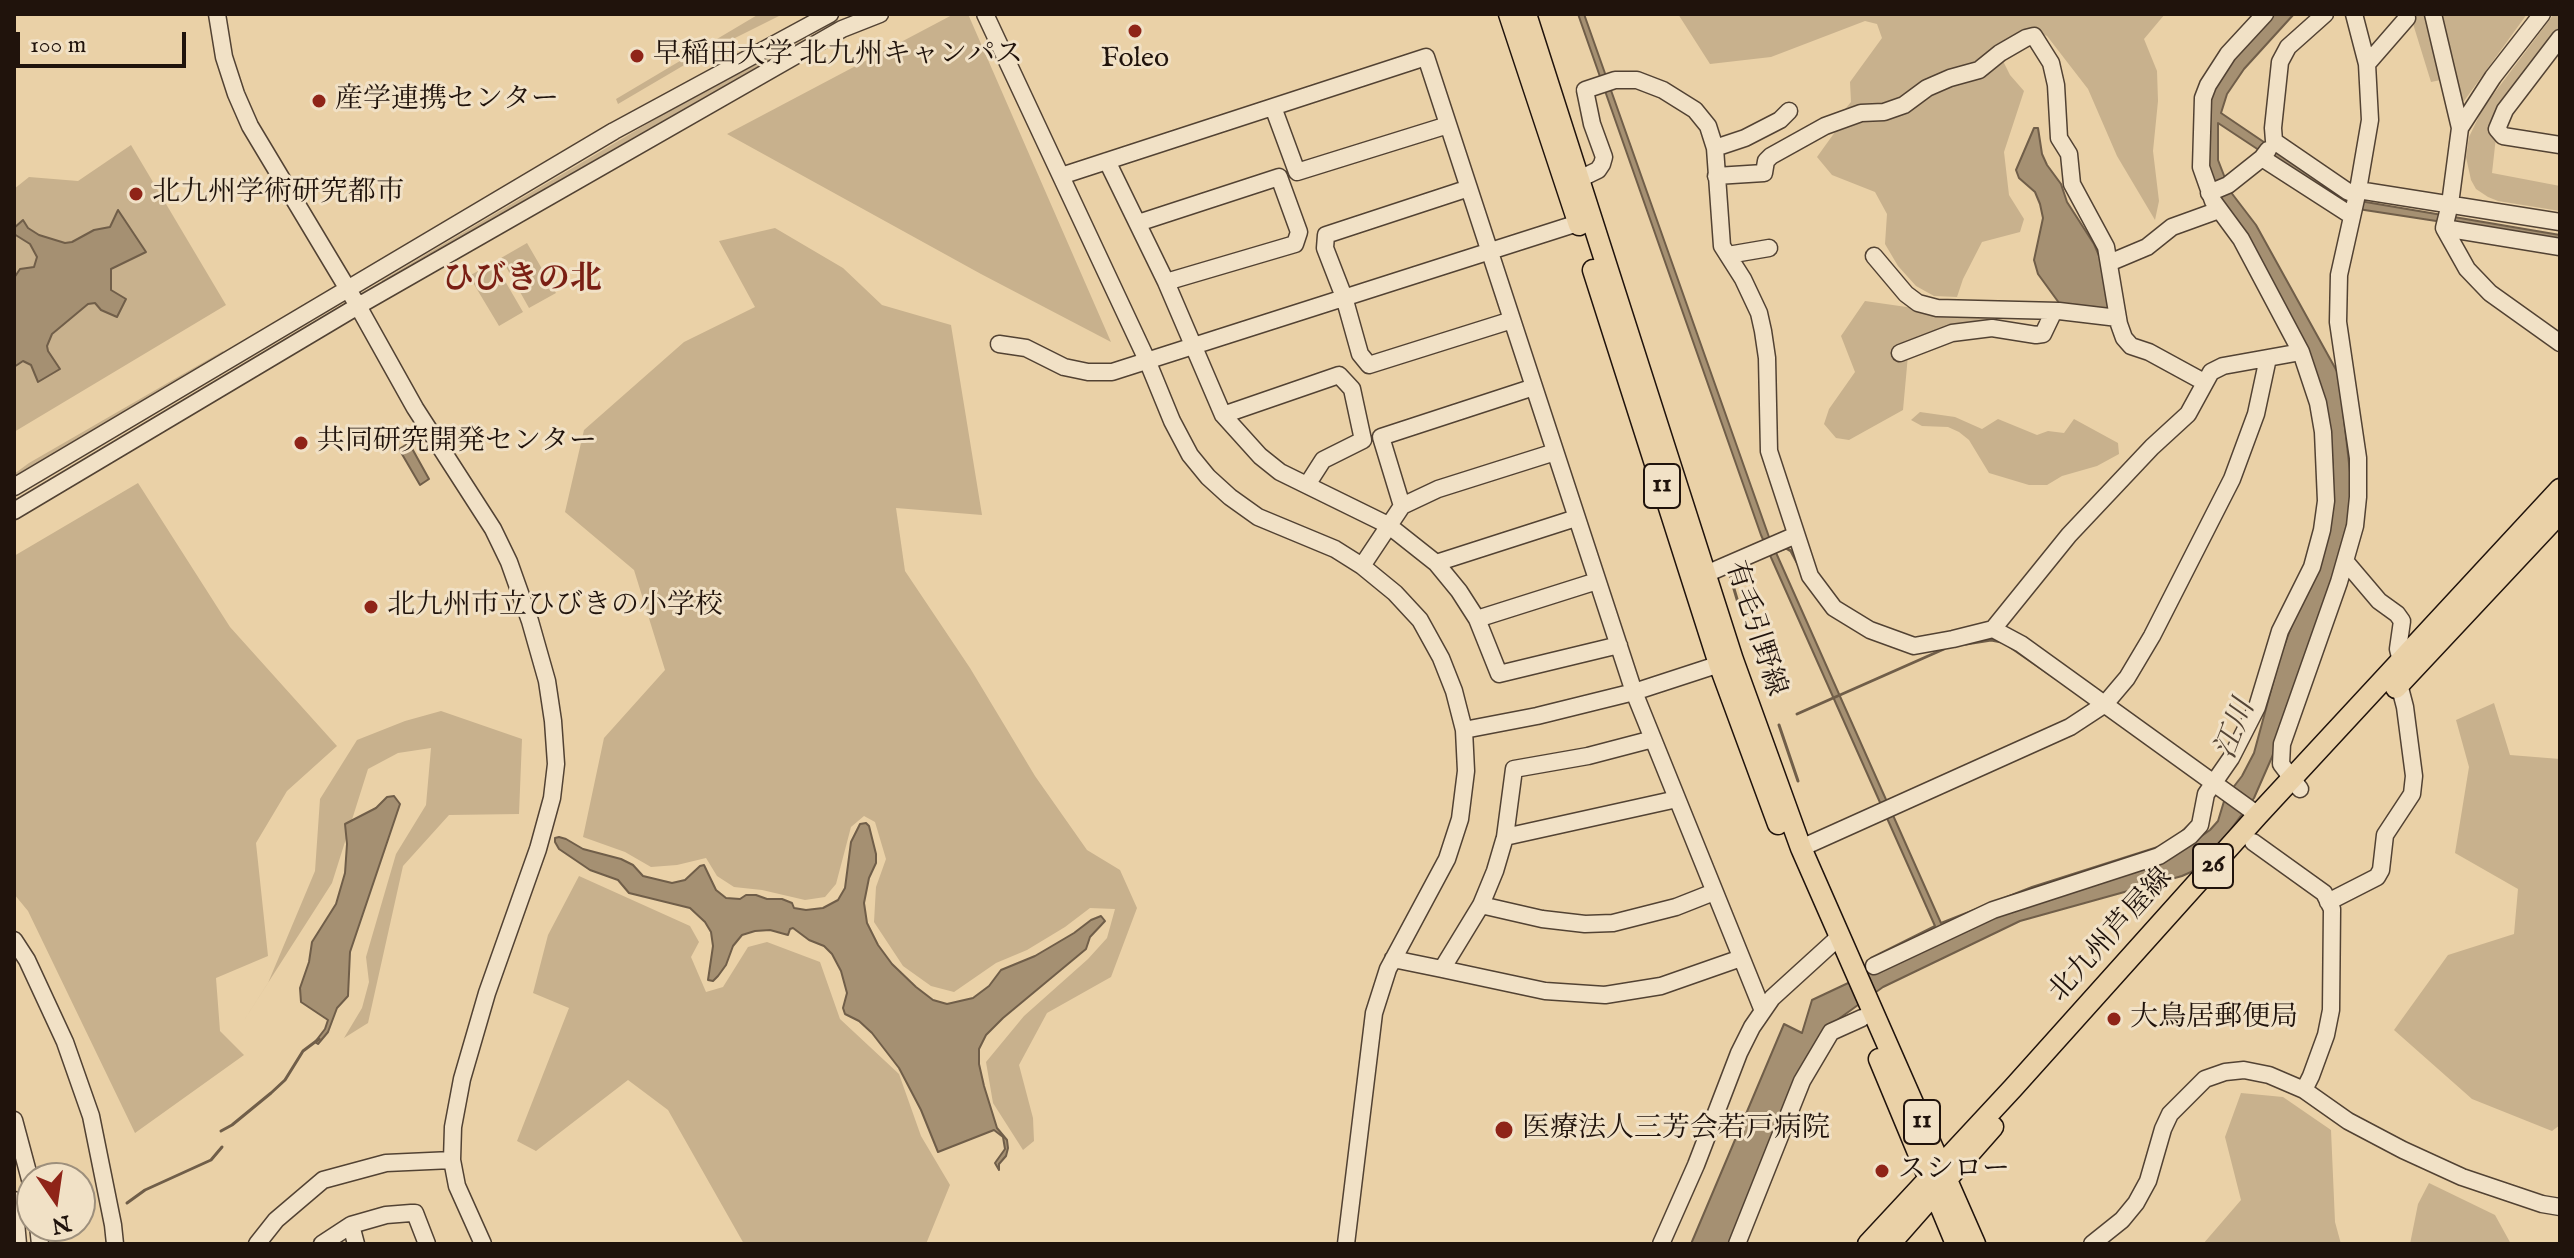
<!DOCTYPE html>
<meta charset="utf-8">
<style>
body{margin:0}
#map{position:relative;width:2574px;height:1258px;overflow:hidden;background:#ead1a7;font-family:"IM FELL English",serif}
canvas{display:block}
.frame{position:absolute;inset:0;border:16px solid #20130c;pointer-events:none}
.north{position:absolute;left:16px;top:1162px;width:80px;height:80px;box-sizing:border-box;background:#f1e1c6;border:2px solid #9d8f7c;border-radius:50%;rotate:167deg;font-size:22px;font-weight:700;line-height:32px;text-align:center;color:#20130c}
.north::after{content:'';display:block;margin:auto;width:28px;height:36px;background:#8f2418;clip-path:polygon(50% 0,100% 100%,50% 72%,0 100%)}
.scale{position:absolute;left:16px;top:32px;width:170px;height:36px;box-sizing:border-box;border:4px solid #20130c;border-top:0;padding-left:10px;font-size:24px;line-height:28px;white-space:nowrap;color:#20130c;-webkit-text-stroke:6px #f1e1c6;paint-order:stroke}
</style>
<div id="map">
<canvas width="2574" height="1258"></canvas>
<div class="frame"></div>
<div class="north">N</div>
<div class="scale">100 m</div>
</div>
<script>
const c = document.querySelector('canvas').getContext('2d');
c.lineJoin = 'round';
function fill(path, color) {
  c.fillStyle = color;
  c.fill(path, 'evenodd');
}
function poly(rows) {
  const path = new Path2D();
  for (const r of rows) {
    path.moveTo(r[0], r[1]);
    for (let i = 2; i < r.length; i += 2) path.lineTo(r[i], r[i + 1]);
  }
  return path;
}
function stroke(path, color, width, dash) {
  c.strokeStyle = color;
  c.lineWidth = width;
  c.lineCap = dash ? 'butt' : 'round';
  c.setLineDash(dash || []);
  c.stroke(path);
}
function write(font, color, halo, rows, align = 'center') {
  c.font = font + ' "IM FELL English","Noto Serif JP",serif';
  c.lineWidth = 6;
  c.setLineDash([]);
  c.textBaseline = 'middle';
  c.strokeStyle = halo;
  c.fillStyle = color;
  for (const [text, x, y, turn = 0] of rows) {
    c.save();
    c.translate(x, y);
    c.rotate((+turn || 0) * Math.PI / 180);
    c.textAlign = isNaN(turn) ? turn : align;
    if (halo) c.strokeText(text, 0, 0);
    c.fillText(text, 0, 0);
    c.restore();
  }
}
const green = poly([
 [759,14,783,14,703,54,618,104,616,99],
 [853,14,874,14,474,236,427,257,384,282,381,281,686,101],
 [954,14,968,14,1111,342,981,274,727,134],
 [1678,14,2165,14,2144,39,2157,71,2158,101,2153,151,2159,201,2155,220,2117,156,2088,89,2047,36,2028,29,1991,53,1900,100,1862,107,1840,115,1851,102,1850,82,1882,38,1877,24,1865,21,1771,57,1710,64],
 [2410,14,2427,14,2441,80,2431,82],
 [2455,14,2527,14,2464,101,2457,100,2440,17],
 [2554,14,2560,14,2560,28,2499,110,2492,173,2560,186,2560,211,2498,201,2488,197,2476,189,2471,180,2466,157,2469,137,2483,108],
 [2002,59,2010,75,2024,91,2004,152,2009,195,2024,219,2020,232,1982,242,1963,279,1957,297,1934,296,1916,286,1898,266,1885,244,1887,214,1875,192,1832,175,1817,157,1840,125,1857,120,1883,120,1909,111,1929,94,1985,75],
 [131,145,226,305,14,432,14,189,29,177,78,181],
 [775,228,843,268,882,305,951,325,982,515,896,508,905,571,970,668,1035,776,1087,850,1120,870,1137,908,1111,977,1047,1013,1019,1065,1033,1118,1034,1141,1023,1150,993,1103,986,1062,1024,1016,1088,959,1107,938,1115,909,1090,908,1065,927,1027,950,996,963,954,992,931,986,903,966,874,922,876,887,886,859,875,822,864,816,851,827,836,884,825,897,805,900,762,890,734,887,717,876,706,858,677,865,651,867,625,852,583,837,604,738,665,670,634,570,565,512,584,430,684,342,755,307,719,241],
 [527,243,556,293,529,308,501,258],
 [494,262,523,312,499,326,469,276],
 [1865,301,1955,314,1994,316,1994,322,1909,344,1903,410,1849,440,1836,438,1824,424,1829,409,1855,372,1841,336],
 [223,351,226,357,14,481,14,474,29,463],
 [1920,412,1955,417,1982,429,1998,419,2037,435,2048,431,2064,433,2074,419,2118,443,2119,454,2097,466,2062,476,2047,485,2029,485,1989,473,1969,440,1959,432,1948,427,1922,426,1911,420],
 [138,483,230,627,337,746,287,791,256,843,268,956,216,978,220,1031,244,1055,135,1133,28,911,14,894,14,556],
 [2494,703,2510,755,2560,759,2560,1125,2552,1131,2472,1099,2394,1030,2448,955,2514,934,2518,889,2455,853,2469,767,2456,720],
 [441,711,522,739,519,814,449,815,403,866,368,1023,344,1038,362,1008,369,982,366,957,396,854,426,805,431,748,398,753,368,769,332,883,241,1025,268,983,315,871,320,799,357,740,405,721],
 [579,876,690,926,699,942,691,957,706,992,723,987,748,947,767,942,820,962,840,1019,899,1074,921,1136,950,1185,926,1244,744,1244,668,1110,628,1080,536,1151,517,1141,569,1008,533,993,548,935],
 [2241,1093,2283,1097,2331,1130,2335,1222,2341,1244,2203,1244,2241,1200,2225,1137],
 [2429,1183,2495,1215,2511,1244,2410,1244,2418,1204]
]);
const water = poly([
 [1578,14,1584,14,1769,537,1941,923,2032,887,2164,845,2175,838,2195,819,2196,820,2182,835,2163,848,2062,879,1970,914,1942,927,1948,937,2004,910,2175,855,2210,830,2218,821,2225,798,2242,776,2254,753,2280,657,2299,606,2320,565,2328,536,2332,498,2333,464,2323,398,2314,370,2239,229,2216,200,2208,179,2204,159,2204,117,2207,98,2210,88,2229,59,2270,14,2294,14,2244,69,2227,94,2221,113,2348,199,2560,235,2560,240,2345,207,2218,123,2218,160,2230,191,2256,225,2339,375,2351,481,2350,510,2339,561,2272,757,2254,798,2212,855,2191,872,2182,876,2020,921,1883,987,1833,1023,1802,1066,1732,1244,1691,1244,1784,1024,1802,1033,1812,1000,1944,938,1938,928,1873,961,1871,958,1935,926,1761,535,1578,14],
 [2034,128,2038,128,2042,154,2047,165,2061,184,2067,202,2094,244,2100,258,2110,309,2062,307,2038,274,2034,260,2043,218,2040,204,2035,192,2019,178,2016,170,2034,128],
 [118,210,146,252,111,269,111,290,126,299,117,317,101,310,95,303,88,304,52,334,47,346,48,351,60,369,38,382,31,365,23,361,14,367,14,278,20,269,34,267,37,257,30,244,14,234,14,228,23,220,28,228,39,235,65,243,72,242,94,230,110,227,118,210],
 [409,443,429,479,420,485,399,449,409,443],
 [394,796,400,804,350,952,348,996,337,1008,328,1032,318,1044,315,1042,325,1029,328,1020,301,1002,300,988,309,962,312,942,336,904,345,873,347,844,345,824,376,808,387,797,394,796],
 [866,823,869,826,876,854,876,863,869,878,864,903,867,923,878,945,892,964,916,987,933,1000,947,1004,973,998,989,986,1001,970,1035,956,1074,933,1091,920,1101,916,1105,921,1090,937,1086,949,1003,1018,986,1035,979,1049,979,1064,984,1086,997,1128,1007,1140,1008,1148,1006,1156,999,1164,999,1170,995,1163,1005,1149,1003,1137,994,1130,938,1152,921,1110,899,1068,872,1033,859,1021,845,1014,843,1008,847,993,841,971,832,954,824,946,809,940,793,928,790,929,788,935,770,930,755,931,742,935,733,946,726,965,718,976,713,981,708,980,713,946,711,932,705,922,690,908,629,893,618,880,590,870,559,849,555,842,555,838,559,837,566,839,583,849,621,859,633,865,643,876,672,883,685,880,700,866,704,865,716,890,726,898,740,899,746,895,756,895,767,899,782,899,792,903,794,908,806,910,823,908,838,900,845,888,851,842,860,824,866,823]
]);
const stream = poly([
 [14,176,14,175],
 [1780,550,1786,548,1791,551,1799,566],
 [1729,572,1742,616],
 [1966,644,1991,640,2002,642],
 [2009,646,2055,678],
 [1797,714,1944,649],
 [1779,725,1798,781],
 [221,1131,232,1125,271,1093,285,1080,303,1051,319,1039],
 [127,1203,145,1190,211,1160,222,1147]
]);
const minor = poly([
 [217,14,224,57,236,94,250,126,358,306,415,408,493,529,509,562,530,621,547,681,553,721,556,764,552,798,538,849,487,993,462,1079,453,1127,452,1160,457,1186,483,1244],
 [985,14,1147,360,1172,421,1190,455,1208,477,1230,497,1258,517,1335,549,1362,566,1395,593,1420,620,1441,658,1454,691,1464,730,1466,771,1460,819,1447,859,1388,969,1374,1013,1346,1244],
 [2325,14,2288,47,2280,62,2273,128,2274,141,2347,191,2357,195],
 [2433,14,2460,128,2450,204,2444,228,2467,269,2490,293,2560,343],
 [2560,38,2505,110,2497,129,2503,136,2560,145],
 [2367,64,2407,18,2406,14],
 [1273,107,1297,172,1448,125],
 [2460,128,2493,77,2542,14],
 [1715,148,1745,138,1780,120,1789,111],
 [2262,158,2352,216],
 [1107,161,1166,282,1223,415,1260,456,1280,472,1388,525,1436,563,1459,591,1477,619,1499,674,1619,645],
 [1061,176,1426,57,1634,692,1763,1011],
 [1716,176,1764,173,1766,161,1771,156,1825,126,1861,113,1884,112,1904,105,1927,88,1950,78,1979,70,2000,53,2026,38,2034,36,2051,63,2056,85,2059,138,2069,154,2072,184,2106,247,2119,324,2124,338,2131,346,2149,352,2204,382],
 [1571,183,1598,170,1602,164,1604,157,1592,124,1585,90,1615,80,1637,80,1663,90,1695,110,1708,126,1715,148,1722,246,1743,279,1759,313,1763,331,1767,358,1769,451,1810,576,1834,608,1870,630,1914,646,1953,639,1993,629,2069,535,2152,447,2188,414,2211,372,2223,366,2301,352,2241,239,2213,201,2201,167,2203,98,2208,85,2228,54,2265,14],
 [1469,188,1326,235,1325,248,1344,297,1360,354,1369,365,1512,320],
 [2358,190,2560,222],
 [2209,193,2228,185,2262,158,2268,150],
 [1138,223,1279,177,1299,232,1295,244,1166,282],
 [2444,228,2560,247],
 [1728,255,1769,248],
 [1874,256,1906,294,1918,303,1937,308,2059,311,2118,318],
 [2109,263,2147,247,2172,227,2219,210],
 [999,344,1026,348,1064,367,1088,372,1112,372,1578,223],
 [1900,353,1952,333,1992,328,2036,335,2043,334,2054,311],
 [1223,415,1339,375,1352,389,1363,440,1323,460,1307,485],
 [14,487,614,131,830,14],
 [1402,506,1381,437,1534,387],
 [14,511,358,306,842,29,880,14],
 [2345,561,2379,601,2397,614,2402,621,2398,649,2401,661],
 [1436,563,1576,518],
 [1362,566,1402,506,1438,489,1555,452],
 [1706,574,1796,535],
 [1477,619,1597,581],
 [1993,629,2021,644,2258,815],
 [1464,730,1537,716,1634,692,1729,661],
 [2300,789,2281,764,2282,744,2339,582,2355,526,2358,497,2358,458,2338,322,2339,275,2358,190,2370,120,2367,64,2354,14],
 [1505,837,1677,799],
 [2253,842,2324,893,2332,909,2331,1010,2326,1035,2311,1076,2304,1090],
 [1801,848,2070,727,2105,704,2127,678,2152,636,2232,479,2256,414,2268,358],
 [2328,902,2377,877,2381,870,2385,835,2412,794,2414,776,2405,707,2399,684],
 [1481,905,1542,919,1585,924,1613,923,1676,907,1714,892],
 [14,940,27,960,65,1042,91,1116,113,1225,115,1244],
 [1393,959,1442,969,1481,905,1495,871,1505,837,1514,769,1588,756,1653,739],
 [1874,966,1993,910,2159,856,2190,836,2200,825,2206,794,2231,758,2257,707,2280,631,2312,567,2322,530,2326,501,2323,432,2318,403,2301,352],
 [1442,969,1545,991,1605,995,1661,986,1741,958],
 [14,1120,32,1187],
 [14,1200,18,1244],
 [38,1226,40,1244],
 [257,1244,276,1220,323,1180,386,1163,452,1160],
 [322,1244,351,1225],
 [356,1244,351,1225,386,1215,411,1213,415,1213,427,1244],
 [1661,1244,1696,1165,1739,1053,1752,1027,1772,998,1839,937],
 [1737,1244,1802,1081,1831,1032,1862,1018],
 [2092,1244,2122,1220,2136,1203,2148,1181,2163,1129,2170,1114,2205,1079,2225,1072,2244,1070,2269,1075,2304,1090,2348,1121,2403,1150,2462,1177,2542,1204,2560,1207]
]);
const major = poly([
 [1509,14,1579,225],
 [1526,14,1733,660,1801,848,1975,1244],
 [1593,270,1719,664,1778,824],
 [2396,688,2560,513],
 [1879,1059,1956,1244],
 [1868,1244,2013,1088,2258,815,2560,489],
 [1890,1244,1993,1127]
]);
const markers = [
 [1135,31,8,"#8f2418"],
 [637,56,8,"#8f2418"],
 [319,101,8,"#8f2418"],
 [136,194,8,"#8f2418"],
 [301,443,8,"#8f2418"],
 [371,607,8,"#8f2418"],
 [2114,1019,8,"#8f2418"],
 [1504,1130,10,"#8f2418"],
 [1882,1171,8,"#8f2418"]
];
const shields = [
 [1662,486,36],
 [2213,866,40],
 [1922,1122,36]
];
const shieldNames = [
 ["11",1662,486],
 ["26",2213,866],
 ["11",1922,1122]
];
const poiNames = [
 ["早稲田大学 北九州キャンパス",653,56],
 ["Foleo",1135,60,"center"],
 ["産学連携センター",335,101],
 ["北九州学術研究都市",152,194],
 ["共同研究開発センター",317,443],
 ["北九州市立ひびきの小学校",387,607],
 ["大鳥居郵便局",2130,1019],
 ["医療法人三芳会若戸病院",1522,1130],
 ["スシロー",1898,1171]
];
const streetNames = [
 ["有毛引野線",1754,629,72],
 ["北九州芦屋線",2112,936,-48]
];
const waterNames = [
 ["江川",2237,730,-69]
];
const quarterNames = [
 ["ひびきの北",522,281]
];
fill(green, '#c8b18d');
fill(water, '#a59072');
stroke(water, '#705e49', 2);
stroke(stream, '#705e49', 3);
stroke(minor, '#524233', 19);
stroke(major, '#20130c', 23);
stroke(minor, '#f1e1c6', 16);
stroke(major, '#ead1a7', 20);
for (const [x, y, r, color] of markers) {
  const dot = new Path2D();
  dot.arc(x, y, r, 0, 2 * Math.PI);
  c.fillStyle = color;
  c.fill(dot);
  stroke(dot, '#f1e1c6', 3);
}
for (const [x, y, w] of shields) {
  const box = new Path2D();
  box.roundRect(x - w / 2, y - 22, w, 44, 6);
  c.fillStyle = '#f1e1c6';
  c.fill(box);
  stroke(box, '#20130c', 2);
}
write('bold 26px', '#20130c', null, shieldNames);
write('28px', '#20130c', '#f1e1c6', poiNames, 'left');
write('28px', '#20130c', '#f1e1c6', streetNames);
write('italic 30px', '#554535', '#f1e1c6', waterNames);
write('bold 32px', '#7a1f14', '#f1e1c6', quarterNames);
</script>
